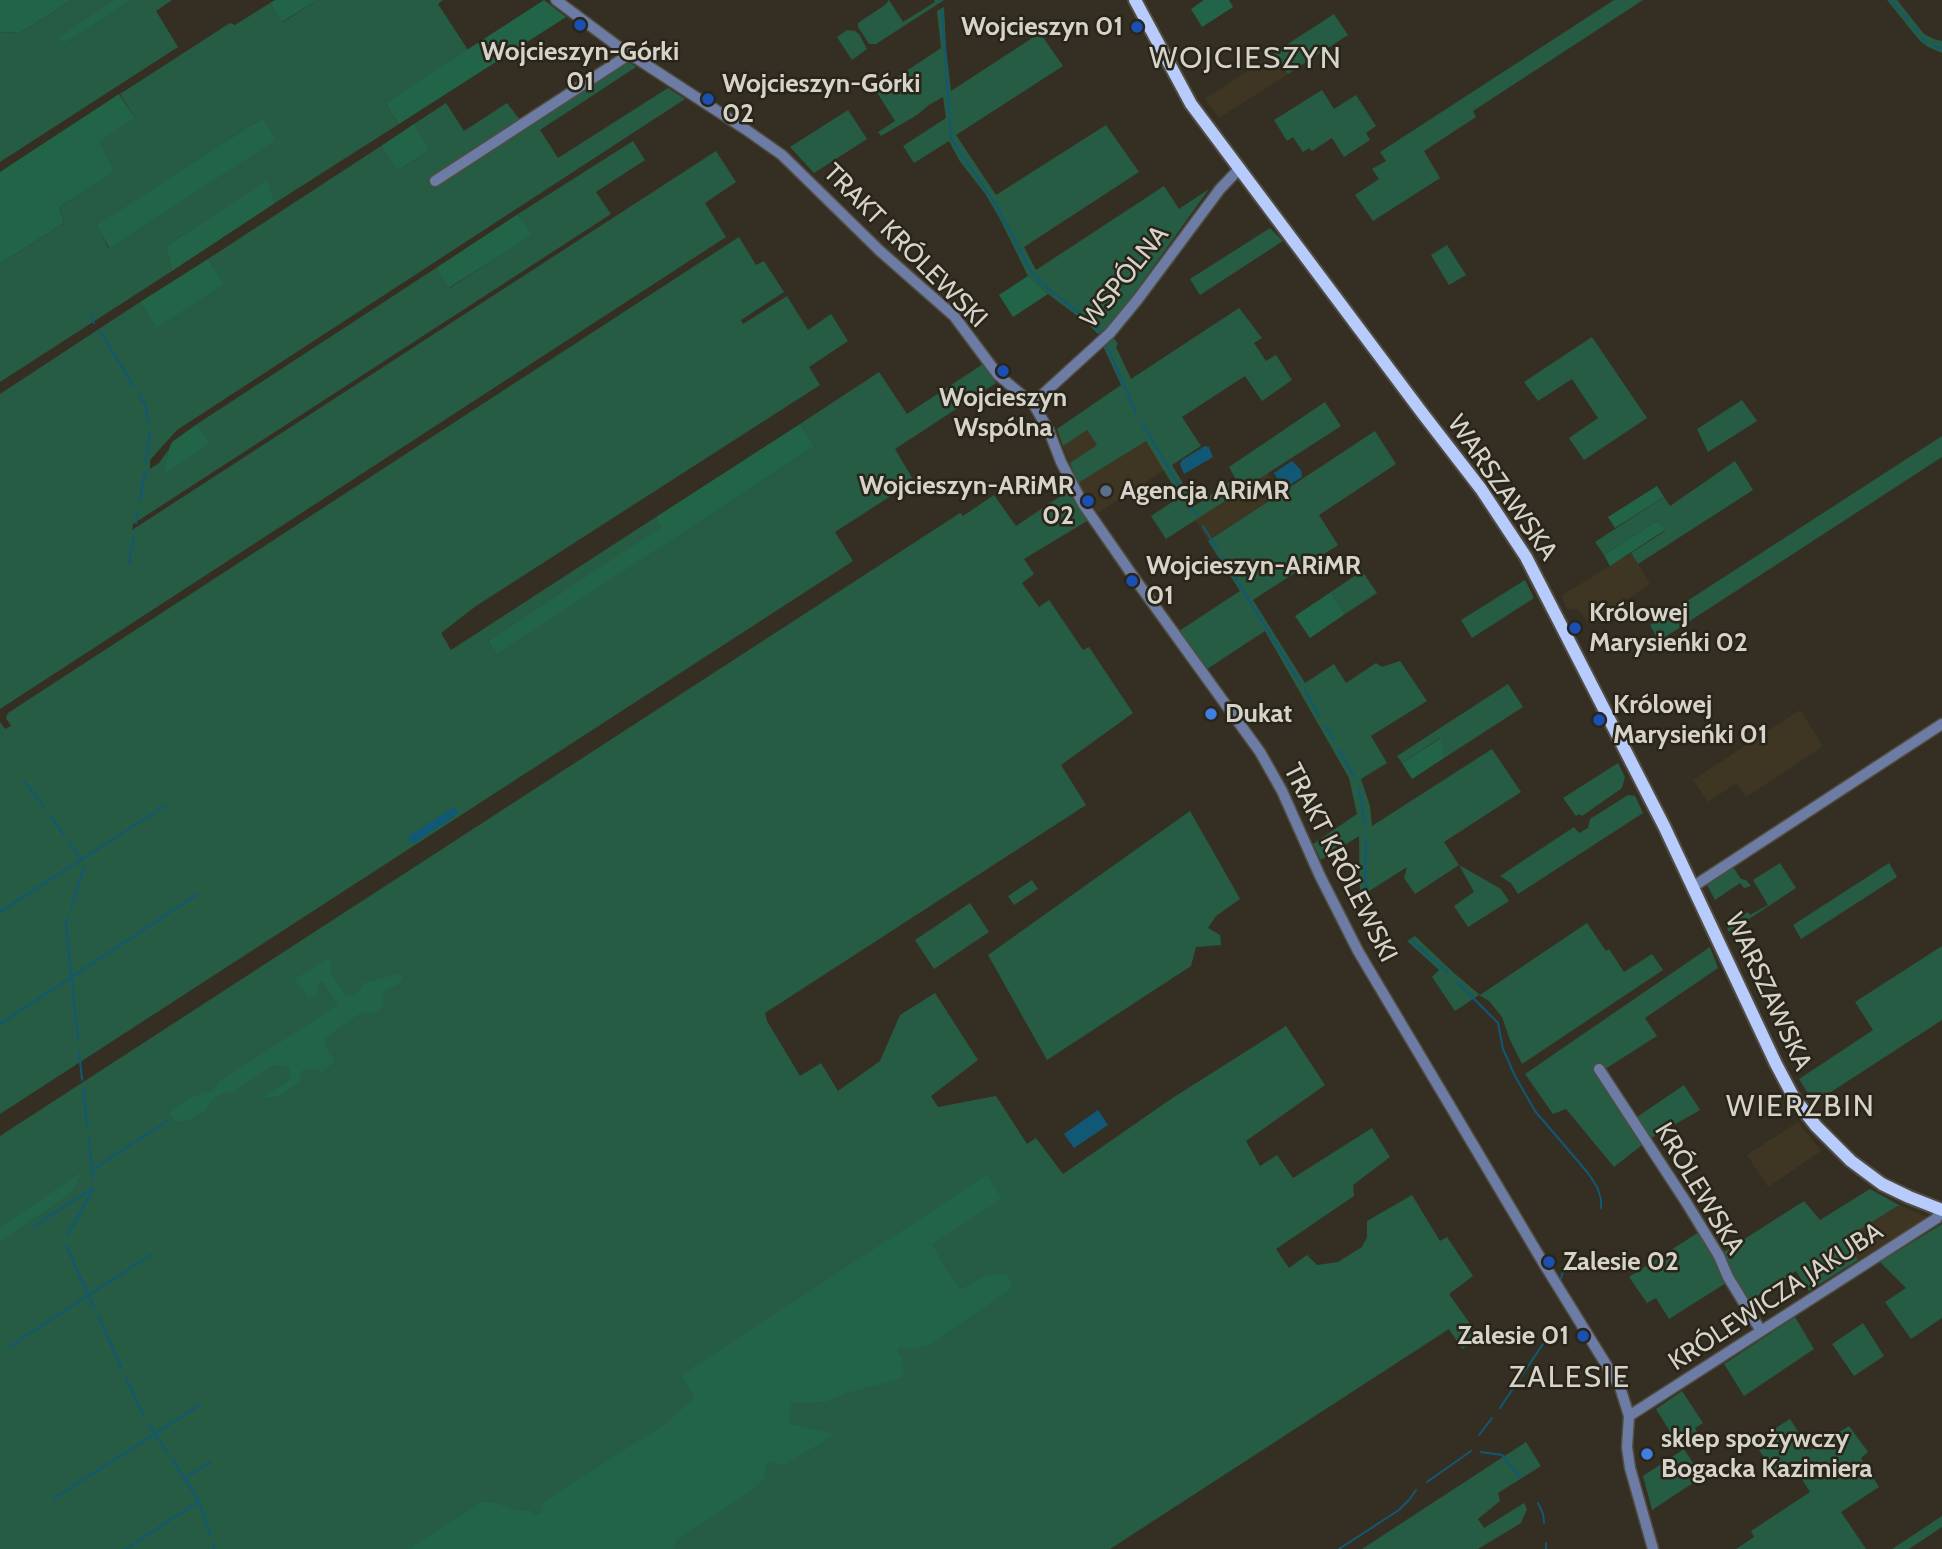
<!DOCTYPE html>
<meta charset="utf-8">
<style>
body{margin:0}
canvas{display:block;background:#342f22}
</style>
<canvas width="1942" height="1549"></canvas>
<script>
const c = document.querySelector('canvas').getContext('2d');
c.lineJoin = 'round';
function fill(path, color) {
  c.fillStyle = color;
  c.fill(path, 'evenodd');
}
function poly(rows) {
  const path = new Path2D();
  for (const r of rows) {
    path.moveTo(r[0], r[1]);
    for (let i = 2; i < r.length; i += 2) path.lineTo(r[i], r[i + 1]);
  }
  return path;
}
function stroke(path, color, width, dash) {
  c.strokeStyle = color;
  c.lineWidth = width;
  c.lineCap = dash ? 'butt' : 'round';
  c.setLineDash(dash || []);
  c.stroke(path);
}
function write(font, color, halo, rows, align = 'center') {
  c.font = font + ' Cabin,sans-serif';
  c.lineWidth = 5;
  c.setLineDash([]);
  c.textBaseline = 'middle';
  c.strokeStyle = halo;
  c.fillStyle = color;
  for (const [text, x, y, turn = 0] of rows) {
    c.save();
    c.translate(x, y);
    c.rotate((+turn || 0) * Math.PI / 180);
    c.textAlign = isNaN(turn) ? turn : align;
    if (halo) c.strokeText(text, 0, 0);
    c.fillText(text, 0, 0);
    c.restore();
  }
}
const built = poly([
 [1274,53,1288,74,1219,118,1205,99],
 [1087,430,1097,445,1070,463,1063,446],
 [1145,440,1164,470,1098,513,1078,483],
 [1268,473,1281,492,1208,541,1195,520],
 [1631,553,1650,584,1593,622,1588,621,1578,610,1573,608,1568,610,1561,596],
 [1800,710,1823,746,1746,797,1736,783,1708,802,1693,780],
 [1798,1122,1821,1151,1768,1187,1747,1155],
 [1899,1205,1927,1217,1858,1260,1845,1239]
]);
const green = poly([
 [72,0,172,0,156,11,178,47,0,162,0,32,20,33],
 [317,0,443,0,438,4,468,50,385,103,399,124,275,203,266,181,166,246,172,271,0,382,0,264,64,223,59,207,113,172,98,142,135,118,120,94,230,23,235,25,270,3,283,22],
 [262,118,109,248,108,248,98,225],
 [889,0,903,22,935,2,934,0,944,0,876,44,869,44,858,27,858,23,885,5],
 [1614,0,1643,0,1473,111,1476,117,1424,151,1440,178,1373,221,1355,195,1379,179,1372,169,1386,161,1380,152],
 [1887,0,1897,0,1924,34,1934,39,1942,41,1942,53,1928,47,1920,41],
 [944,7,946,47,951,91,1040,33,1063,66,956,135,996,195,1106,125,1139,172,1024,247,1036,270,1164,186,1179,209,1209,189,1123,309,1106,329,1098,334,1088,324,1048,294,1028,276,1000,219,986,195,959,160,949,141,914,163,903,146,946,118,943,97,929,105,917,115,881,136,878,132,895,121,876,91,941,48,937,11],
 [1334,14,1348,35,1288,74,1274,53],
 [847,30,855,31,859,34,867,49,852,60,837,37],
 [621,56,636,67,540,130,558,158,668,88,685,99,177,430,150,460,150,469,159,463,169,449,164,474,209,444,197,424,436,268,450,288,531,235,518,214,633,141,645,160,596,192,611,214,133,524,132,530,716,151,736,182,705,203,726,237,0,709,0,394,140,302,156,327,223,284,208,259,381,146,397,171,430,150,414,124,446,103,464,131,507,103,521,121],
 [1322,90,1334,109,1356,95,1376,126,1366,133,1370,140,1344,157,1332,138,1312,151,1309,148,1303,152,1293,137,1287,141,1274,120],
 [848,110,867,139,814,173,790,147],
 [1270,228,1283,241,1200,295,1190,279],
 [739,237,756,265,764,261,784,292,741,320,743,324,787,296,808,330,831,314,848,341,809,367,820,385,476,606,441,633,451,650,656,517,662,527,488,641,497,653,815,446,800,424,879,372,907,414,983,364,996,383,895,449,914,481,835,532,853,561,0,1114,0,722,5,729,11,726,6,718,8,713],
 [1447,245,1466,275,1449,285,1431,255],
 [1239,308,1262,338,1254,343,1266,361,1276,355,1292,380,1262,401,1245,376,1182,417,1201,446,1172,465,1196,505,1235,478,1229,467,1325,402,1341,426,1166,539,1151,516,1180,497,1146,441,1078,483,1070,463,1097,445,1087,430,1063,446,1057,429,1121,385,1103,346,1113,337,1118,344,1116,347,1131,379],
 [1592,337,1647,418,1584,460,1569,438,1598,418,1572,379,1538,401,1524,382],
 [1742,400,1757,421,1708,452,1697,429],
 [1375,431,1396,464,1319,515,1338,545,1253,600,1305,683,1334,664,1346,683,1376,663,1382,667,1400,661,1427,701,1371,736,1387,763,1361,779,1370,806,1372,826,1492,749,1521,792,1444,842,1459,865,1501,889,1509,901,1468,927,1454,906,1474,892,1459,865,1415,894,1404,878,1407,867,1360,897,1359,836,1321,860,1313,844,1357,814,1349,778,1265,631,1207,669,1179,631,1240,591,1208,541],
 [1942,436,1942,457,1659,641,1650,625],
 [1735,461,1753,490,1638,564,1631,553,1665,531,1658,520,1604,555,1595,542,1664,497,1670,506],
 [1068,491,1087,521,1024,559,1034,574,1022,583,1039,607,1049,600,1083,650,1089,647,1133,713,1061,765,1086,805,765,1013,767,1021,800,1076,821,1063,838,1091,880,1061,900,1015,935,993,978,1060,931,1096,938,1107,996,1096,1027,1144,1036,1138,1063,1174,1171,1099,1286,1026,1325,1085,1246,1141,1260,1166,1277,1155,1293,1178,1372,1128,1390,1157,1353,1185,1354,1196,1276,1249,1289,1268,1307,1255,1317,1265,1338,1262,1362,1247,1367,1237,1367,1221,1412,1195,1440,1241,1447,1237,1473,1276,1449,1294,1480,1338,1462,1349,1449,1329,1110,1549,0,1549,0,1136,960,513,963,516,994,495,1016,526],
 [1362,571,1377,593,1345,614,1331,592],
 [1525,580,1534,598,1472,638,1461,620],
 [1508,684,1523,707,1444,758,1440,738,1402,763,1397,756],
 [1618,763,1625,777,1622,788,1582,816,1579,814,1576,816,1563,798],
 [1628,795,1635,796,1643,813,1518,894,1511,883,1500,876,1574,827,1579,833,1588,828,1590,819],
 [1190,811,1240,899,1216,916,1208,928,1220,935,1221,945,1196,947,1191,966,1047,1060,988,955],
 [1780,863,1796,888,1729,932,1726,925,1748,912,1750,915,1768,905,1753,880],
 [1889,863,1897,877,1801,939,1793,925],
 [1733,867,1741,879,1746,880,1751,886,1744,888,1740,883,1715,900,1706,883],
 [1032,880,1038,889,1014,905,1008,896],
 [970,903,989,932,934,969,915,940],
 [1587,923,1606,951,1609,949,1624,972,1652,954,1663,970,1522,1064,1510,1040,1502,1017,1489,1001,1479,995,1455,1011,1432,977,1439,970,1407,941,1415,936,1454,973,1480,995],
 [1942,946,1942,1020,1814,1103,1799,1079,1873,1030,1855,1002],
 [1710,947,1718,968,1645,1018,1657,1036,1605,1069,1597,1067,1642,1145,1614,1167,1566,1109,1553,1114,1525,1074],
 [1684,1085,1700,1110,1651,1138,1637,1117],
 [1870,1189,1899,1205,1845,1239,1858,1260,1809,1291,1796,1271,1749,1301,1735,1278,1724,1252,1804,1201,1820,1220],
 [1942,1224,1942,1318,1911,1339,1885,1302,1906,1288,1880,1262],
 [1699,1232,1716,1258,1726,1283,1669,1319,1656,1298,1647,1303,1629,1277],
 [1795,1317,1814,1349,1744,1396,1724,1364],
 [1863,1323,1884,1356,1854,1376,1832,1344],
 [1682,1391,1703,1423,1695,1428,1698,1433,1678,1444,1656,1409],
 [1790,1419,1810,1450,1849,1426,1868,1452,1861,1458,1879,1487,1841,1512,1866,1549,1736,1549,1754,1537,1751,1531,1810,1492,1793,1465,1776,1476,1754,1442],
 [1526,1442,1541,1466,1498,1493,1500,1501,1478,1519,1484,1528,1524,1503,1527,1509,1521,1523,1478,1549,1362,1549],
 [1684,1449,1702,1477,1652,1510,1643,1476],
 [1942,1516,1942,1527,1909,1549,1892,1549]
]);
const forest = poly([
 [0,0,72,0,20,33,0,32],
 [115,0,130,0,64,43,58,38],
 [275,0,317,0,282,22,270,3],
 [544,0,566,17,399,124,385,103],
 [1204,0,1229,0,1233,7,1202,27,1191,9],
 [119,94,135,118,99,142,114,172,59,207,64,223,0,264,0,172],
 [262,118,276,140,109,248,97,225],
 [414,124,430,150,397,171,381,146],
 [267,180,275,203,172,271,166,246],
 [518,214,532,235,449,288,436,268],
 [208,259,224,284,156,328,140,302],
 [1028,276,1048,294,1013,317,999,295],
 [197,424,210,444,163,475,169,449,172,442],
 [800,424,815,446,497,654,488,641,661,527,656,517],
 [1657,486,1664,497,1615,528,1608,517],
 [1658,520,1665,530,1610,566,1604,555],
 [1331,592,1345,614,1310,638,1295,616],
 [1441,738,1444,758,1412,779,1402,763],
 [329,957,332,964,330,973,347,996,356,995,364,983,397,974,403,977,399,984,384,991,382,997,384,1007,370,1014,364,1011,340,1027,325,1039,327,1050,335,1061,323,1072,314,1069,303,1069,299,1082,280,1096,265,1098,263,1096,289,1081,290,1067,274,1065,234,1091,222,1094,212,1100,205,1112,186,1121,174,1122,170,1113,184,1101,205,1092,213,1091,219,1081,338,1005,323,982,318,983,316,997,308,998,303,989,297,985,295,979],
 [83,1171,71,1193,0,1242,0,1227],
 [987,1175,1002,1199,932,1244,946,1269,961,1289,986,1275,1008,1274,1012,1288,931,1344,911,1350,901,1347,897,1349,902,1359,903,1378,850,1392,825,1402,791,1403,790,1424,836,1434,784,1465,772,1462,767,1463,764,1479,743,1497,677,1539,673,1549,408,1549,482,1502,497,1503,518,1511,530,1510,536,1515,542,1512,543,1502,668,1422,695,1397,681,1375]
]);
const water = poly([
 [1205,446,1209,447,1213,457,1184,474,1180,464,1182,460],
 [1292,461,1301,470,1302,477,1285,488,1282,487,1274,473],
 [455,807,458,812,455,816,414,843,410,842,408,837,410,835],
 [1098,1110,1108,1125,1074,1148,1064,1134]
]);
const stream = poly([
 [939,0,940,0],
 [1891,0,1899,10],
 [942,11,951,138,961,154,996,205,1031,271,1040,282,1083,316,1098,329,1103,336],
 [1903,14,1908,20],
 [1913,26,1918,32],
 [1922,38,1927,43],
 [1933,46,1942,49],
 [90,315,94,323],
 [100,331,134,387],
 [1105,341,1136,413],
 [139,395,145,405,149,422],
 [1142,423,1197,516],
 [146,462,150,432],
 [140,501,145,472],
 [136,523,138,511],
 [1203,526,1217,549],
 [1222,557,1300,682],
 [129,564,134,536],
 [1305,690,1319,716],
 [1325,726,1333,739],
 [1338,749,1355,778],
 [24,781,44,807],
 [1359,788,1365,824],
 [50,815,64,835],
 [1366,837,1365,880,1367,888],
 [69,842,81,858],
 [71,909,84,867],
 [0,912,166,805],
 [68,918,66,922,78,1040],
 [1412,941,1448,973],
 [1457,982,1498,1023,1503,1049,1515,1076,1535,1111,1588,1173,1597,1187,1601,1199,1601,1208],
 [0,1024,198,894],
 [79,1051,82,1080],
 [83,1088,87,1127],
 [89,1138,93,1179],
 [92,1170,167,1121],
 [33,1227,93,1188],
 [68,1235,93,1189],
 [66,1245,94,1308],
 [1560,1281,1563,1272],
 [98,1316,122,1369],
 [9,1347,152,1254],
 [126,1378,143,1414],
 [1500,1408,1545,1341],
 [149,1425,168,1453],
 [1479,1435,1492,1418],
 [1481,1452,1502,1455,1520,1477],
 [172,1459,199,1501,210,1535],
 [186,1478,211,1461],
 [1427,1482,1471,1451],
 [53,1499,200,1405],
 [1538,1503,1543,1514,1544,1523],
 [213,1545,214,1549],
 [126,1549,199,1501],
 [1339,1549,1399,1510,1409,1500,1416,1490],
 [1546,1549,1546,1543]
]);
const minor = poly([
 [556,0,619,47,745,129,782,155,880,251,954,316,998,375,1034,405,1049,431,1061,462,1083,504,1135,579,1260,752,1282,791,1320,876,1358,951,1544,1264,1620,1387,1629,1416,1627,1447,1630,1468,1653,1549],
 [435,181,630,54],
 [1032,402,1042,395,1110,333,1138,299,1220,189,1240,168],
 [1694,886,1942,724],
 [1599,1069,1686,1202,1719,1256,1728,1277,1761,1331],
 [1629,1416,1937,1218,1939,1209]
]);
const major = poly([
 [1135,0,1191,104,1423,414,1481,489,1526,557,1664,826,1776,1064,1794,1098,1816,1126,1851,1161,1882,1184,1909,1197,1942,1210]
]);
const markers = [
 [580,25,7,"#1a4fb4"],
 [1137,27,7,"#1a4fb4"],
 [708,99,7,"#1a4fb4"],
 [1003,371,7,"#1a4fb4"],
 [1106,491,7,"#5c6f8a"],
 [1088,501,7,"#1a4fb4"],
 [1132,581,7,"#1a4fb4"],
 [1575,628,7,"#1a4fb4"],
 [1211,714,7,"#3f7fe0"],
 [1599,720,7,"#1a4fb4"],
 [1549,1262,7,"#1a4fb4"],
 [1583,1336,7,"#1a4fb4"],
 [1647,1454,7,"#3f7fe0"]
];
const poiNames = [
 ["Wojcieszyn 01",1123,27,"right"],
 ["Wojcieszyn-Górki",580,52,"center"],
 ["01",580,82,"center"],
 ["Wojcieszyn-Górki",722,84],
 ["02",722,114],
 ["Wojcieszyn",1003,398,"center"],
 ["Wspólna",1003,428,"center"],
 ["Wojcieszyn-ARiMR",1074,486,"right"],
 ["02",1074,516,"right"],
 ["Agencja ARiMR",1120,491],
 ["Wojcieszyn-ARiMR",1146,566],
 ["01",1146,596],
 ["Królowej",1589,613],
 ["Marysieńki 02",1589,643],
 ["Królowej",1613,705],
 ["Marysieńki 01",1613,735],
 ["Dukat",1225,714],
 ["Zalesie 02",1563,1262],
 ["Zalesie 01",1569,1336,"right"],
 ["sklep spożywczy",1661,1439],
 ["Bogacka Kazimiera",1661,1469]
];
const streetNames = [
 ["TRAKT KRÓLEWSKI",905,246,45],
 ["WSPÓLNA",1125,277,-51],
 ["WARSZAWSKA",1502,488,55],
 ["TRAKT KRÓLEWSKI",1340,863,63],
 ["WARSZAWSKA",1768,992,65],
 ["KRÓLEWSKA",1699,1189,59],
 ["KRÓLEWICZA JAKUBA",1776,1297,-33]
];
const quarterNames = [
 ["WOJCIESZYN",1246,59],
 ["WIERZBIN",1801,1107],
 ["ZALESIE",1570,1378]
];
fill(built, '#3e3623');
fill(green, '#265b44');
fill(forest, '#216448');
fill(water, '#115876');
stroke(stream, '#115876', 2);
stroke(minor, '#514d40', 13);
stroke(major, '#514d40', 16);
stroke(minor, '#6d7ca4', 10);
stroke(major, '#b7cbfc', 12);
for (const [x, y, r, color] of markers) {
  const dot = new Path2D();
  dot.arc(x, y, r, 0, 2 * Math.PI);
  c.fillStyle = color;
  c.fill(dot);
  stroke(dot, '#2a2519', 2.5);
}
write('bold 26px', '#d6d3cb', '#2a2519', poiNames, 'left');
write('26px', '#d6d3cb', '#2a2519', streetNames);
c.letterSpacing = '2px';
write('30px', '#d6d3cb', '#2a2519', quarterNames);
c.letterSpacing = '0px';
</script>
